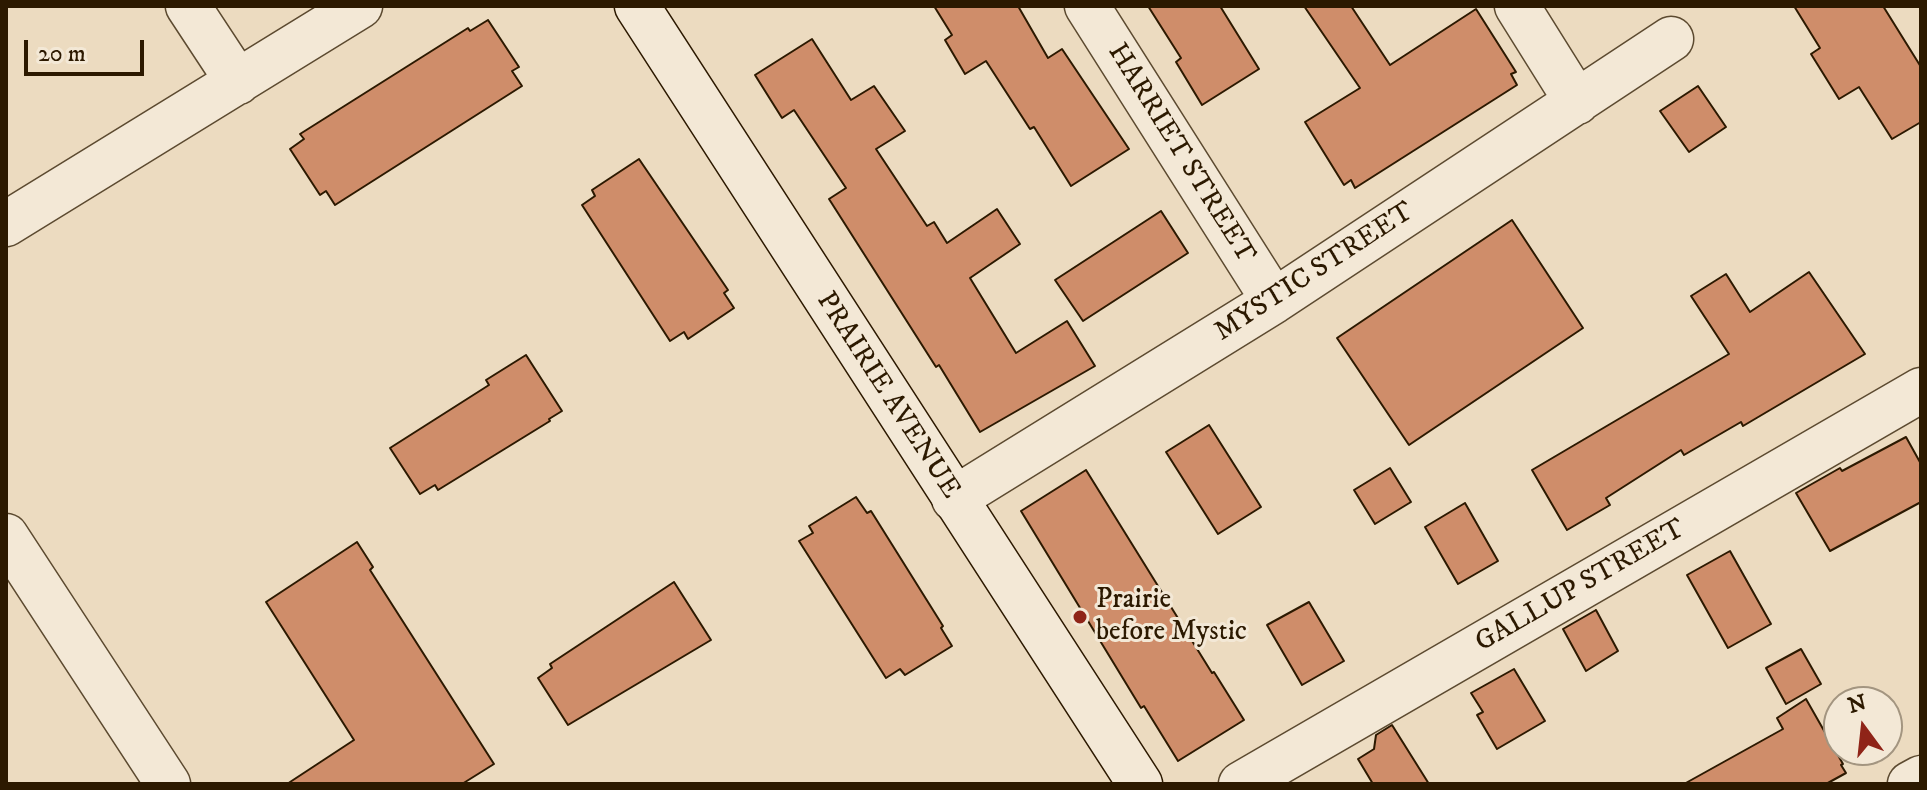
<!DOCTYPE html>
<style>
body{margin:0}
#map{position:relative;width:1927px;height:790px;overflow:hidden;background:#ecdbc0;font-family:"IM FELL DW Pica",serif}
canvas{display:block}
.frame{position:absolute;inset:0;border:8px solid #2c1900;pointer-events:none}
.north{position:absolute;left:1823px;top:686px;width:80px;height:80px;box-sizing:border-box;background:#f3e8d6;border:2px solid #a39580;border-radius:50%;rotate:345deg;font-size:22px;font-weight:700;line-height:32px;text-align:center;color:#2c1900}
.north::after{content:'';display:block;margin:auto;width:28px;height:36px;background:#8f2418;clip-path:polygon(50% 0,100% 100%,50% 72%,0 100%)}
.scale{position:absolute;left:24px;top:40px;width:120px;height:36px;box-sizing:border-box;border:4px solid #2c1900;border-top:0;padding-left:10px;font-size:24px;line-height:28px;white-space:nowrap;color:#2c1900;-webkit-text-stroke:6px #f3e8d6;paint-order:stroke}
</style>
<div id="map">
<canvas width="1927" height="790"></canvas>
<div class="frame"></div>
<div class="north">N</div>
<div class="scale">20 m</div>
</div>
<script>
const c = document.querySelector('canvas').getContext('2d');
c.lineJoin = 'round';
function fill(path, color) {
  c.fillStyle = color;
  c.fill(path, 'evenodd');
}
function poly(rows) {
  const path = new Path2D();
  for (const r of rows) {
    path.moveTo(r[0], r[1]);
    for (let i = 2; i < r.length; i += 2) path.lineTo(r[i], r[i + 1]);
  }
  return path;
}
function stroke(path, color, width, dash) {
  c.strokeStyle = color;
  c.lineWidth = width;
  c.lineCap = dash ? 'butt' : 'round';
  c.setLineDash(dash || []);
  c.stroke(path);
}
function write(font, color, halo, rows, align = 'center') {
  c.font = font + ' "IM FELL DW Pica",serif';
  c.lineWidth = 6;
  c.setLineDash([]);
  c.textBaseline = 'middle';
  c.strokeStyle = halo;
  c.fillStyle = color;
  for (const [text, x, y, turn = 0] of rows) {
    c.save();
    c.translate(x, y);
    c.rotate((+turn || 0) * Math.PI / 180);
    c.textAlign = isNaN(turn) ? turn : align;
    if (halo) c.strokeText(text, 0, 0);
    c.fillText(text, 0, 0);
    c.restore();
  }
}
const building = poly([
 [934,6,1018,6,1048,58,1062,49,1129,149,1071,186,1034,127,1030,129,986,61,965,74,945,40,952,35,934,6],
 [1148,6,1220,6,1259,69,1202,105,1176,62,1181,58,1148,6],
 [1304,6,1351,6,1390,65,1476,9,1516,72,1511,74,1517,85,1355,188,1351,180,1344,185,1305,122,1360,88,1304,6],
 [1794,6,1883,6,1921,67,1921,122,1892,139,1859,87,1839,99,1811,54,1820,48,1794,6],
 [488,20,519,67,512,71,522,86,335,205,326,191,320,195,290,149,304,139,300,134,468,28,470,31,488,20],
 [812,39,851,100,874,86,905,131,876,149,927,226,934,222,947,243,997,209,1020,244,970,278,1016,353,1067,321,1095,366,980,432,939,365,936,367,829,199,846,188,794,110,782,118,755,75,812,39],
 [1698,86,1726,127,1689,152,1660,111,1698,86],
 [639,159,728,290,724,293,734,308,688,339,684,332,670,341,582,205,595,196,592,190,639,159],
 [1161,211,1188,253,1083,321,1055,280,1161,211],
 [1512,220,1583,328,1409,445,1337,338,1512,220],
 [1809,272,1865,354,1743,426,1741,422,1684,455,1681,450,1606,498,1610,505,1567,530,1532,470,1729,354,1691,296,1726,274,1750,312,1809,272],
 [526,355,562,411,549,419,550,421,438,490,435,485,420,494,390,448,489,385,486,380,526,355],
 [1209,425,1261,507,1218,534,1166,452,1209,425],
 [1906,437,1921,464,1921,502,1830,551,1796,493,1840,468,1842,471,1906,437],
 [1390,468,1411,502,1375,524,1354,490,1390,468],
 [1086,470,1212,673,1214,672,1244,720,1178,761,1144,706,1141,708,1021,511,1086,470],
 [856,497,867,513,871,511,943,626,941,628,952,646,905,675,900,669,886,678,799,541,813,533,809,526,856,497],
 [1465,503,1498,561,1458,584,1425,527,1465,503],
 [357,542,373,567,370,570,494,764,462,784,287,784,354,740,266,602,357,542],
 [1730,551,1771,624,1728,648,1687,575,1730,551],
 [674,582,711,640,568,725,538,678,552,668,550,664,674,582],
 [1309,602,1344,661,1302,685,1267,625,1309,602],
 [1596,610,1618,651,1586,671,1563,629,1596,610],
 [1801,649,1821,684,1786,704,1766,668,1801,649],
 [1514,669,1545,721,1497,749,1477,715,1483,712,1471,693,1514,669],
 [1806,699,1843,764,1841,765,1846,773,1826,784,1684,784,1783,729,1777,718,1806,699],
 [1392,725,1429,784,1373,784,1358,759,1374,749,1376,735,1392,725]
]);
const street = poly([
 [188,6,238,82],
 [1087,6,1274,301],
 [1517,6,1577,102],
 [6,224,360,6],
 [954,499,1274,301,1671,39],
 [6,536,168,784],
 [1241,784,1921,390],
 [1910,784,1921,778]
]);
const secondary = poly([
 [637,6,1140,784]
]);
const markers = [
 [1080,617,8,"#8f2418"]
];
const streetNames = [
 ["HARRIET STREET",1180,154,58],
 ["MYSTIC STREET",1315,273,-33],
 ["PRAIRIE AVENUE",887,396,57],
 ["GALLUP STREET",1581,587,-30]
];
const poiNames = [
 ["Prairie",1096,601],
 ["before Mystic",1096,633]
];
fill(building, '#cf8d6a');
stroke(building, '#2c1900', 2);
stroke(street, '#5c4a30', 47);
stroke(secondary, '#2c1900', 47);
stroke(street, '#f3e8d6', 44);
stroke(secondary, '#f3e8d6', 44);
for (const [x, y, r, color] of markers) {
  const dot = new Path2D();
  dot.arc(x, y, r, 0, 2 * Math.PI);
  c.fillStyle = color;
  c.fill(dot);
  stroke(dot, '#f3e8d6', 3);
}
write('28px', '#2c1900', '#f3e8d6', streetNames);
write('28px', '#2c1900', '#f3e8d6', poiNames, 'left');
</script>
